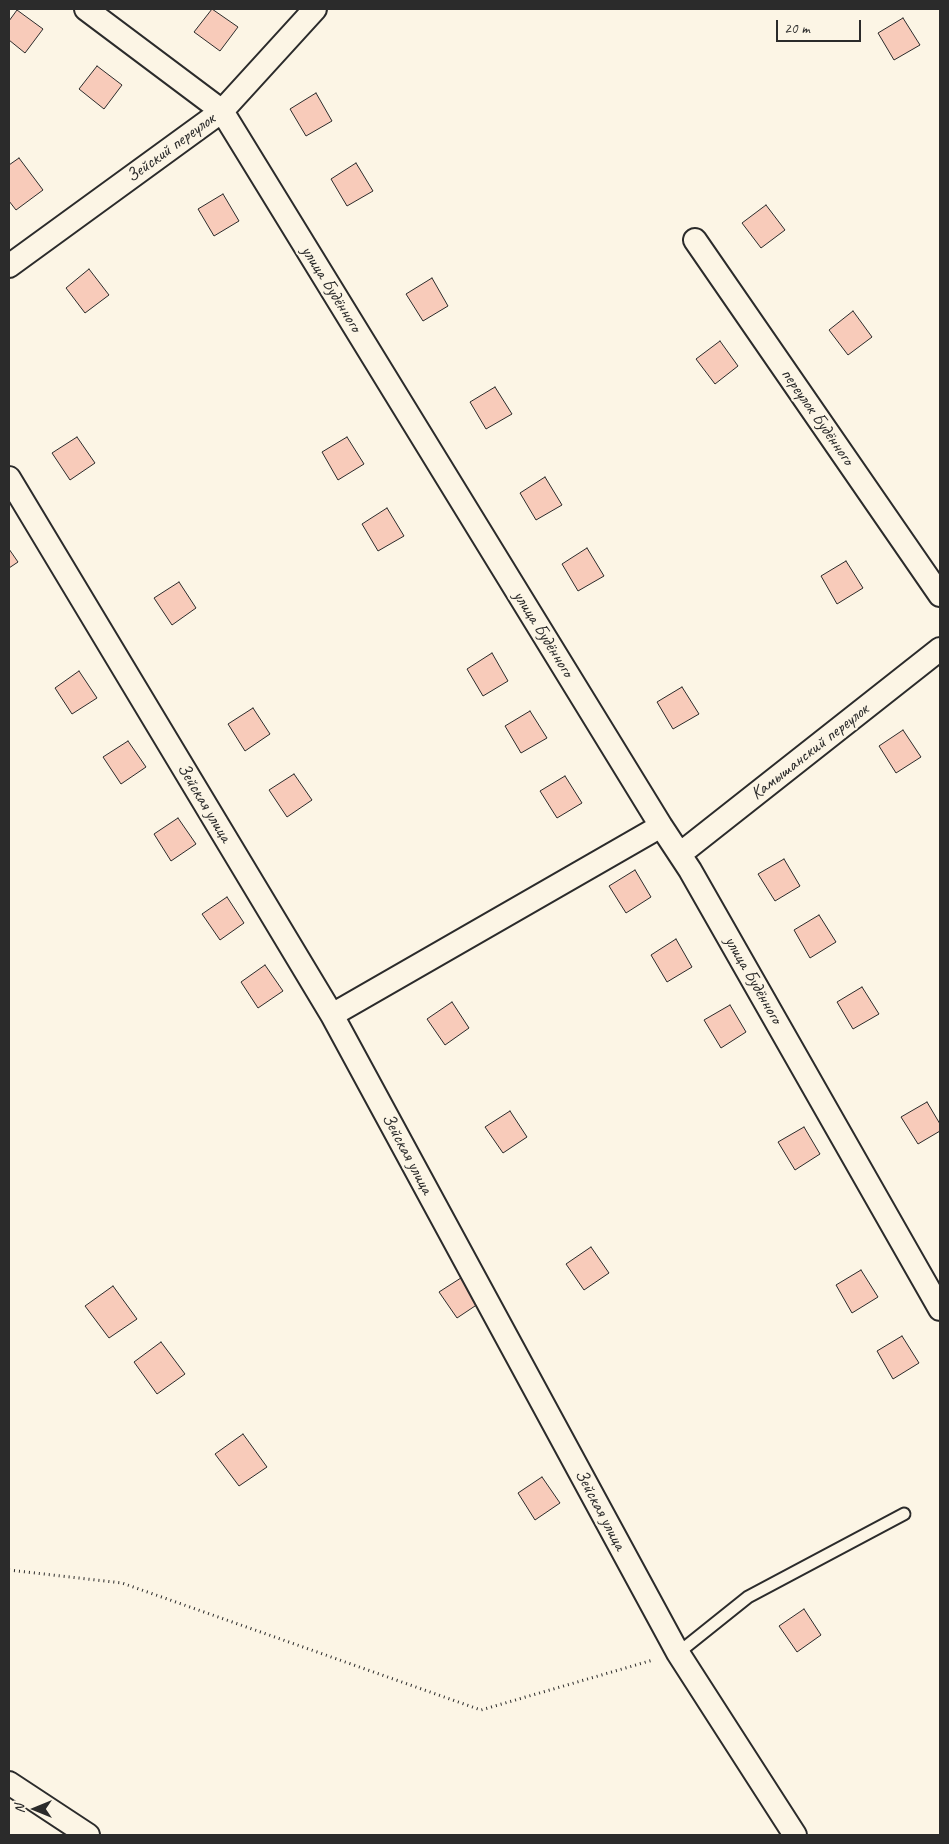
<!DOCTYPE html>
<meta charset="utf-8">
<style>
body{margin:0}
#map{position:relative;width:949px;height:1844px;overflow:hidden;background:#fcf5e5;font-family:Caveat,sans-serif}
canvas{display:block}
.frame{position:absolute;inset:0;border:10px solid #2b2b2b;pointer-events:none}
.north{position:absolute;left:10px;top:1784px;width:50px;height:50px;-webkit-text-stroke:4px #fcf5e5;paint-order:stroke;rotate:270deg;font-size:14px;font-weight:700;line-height:20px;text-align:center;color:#2b2b2b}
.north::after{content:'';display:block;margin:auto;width:18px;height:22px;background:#2b2b2b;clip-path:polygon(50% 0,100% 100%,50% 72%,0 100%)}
.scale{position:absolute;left:776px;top:20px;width:85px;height:22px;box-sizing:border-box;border:2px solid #2b2b2b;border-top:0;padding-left:6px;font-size:15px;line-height:18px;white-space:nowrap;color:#2b2b2b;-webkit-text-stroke:4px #fcf5e5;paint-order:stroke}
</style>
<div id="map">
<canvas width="949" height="1844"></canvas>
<div class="frame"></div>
<div class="north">N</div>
<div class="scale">20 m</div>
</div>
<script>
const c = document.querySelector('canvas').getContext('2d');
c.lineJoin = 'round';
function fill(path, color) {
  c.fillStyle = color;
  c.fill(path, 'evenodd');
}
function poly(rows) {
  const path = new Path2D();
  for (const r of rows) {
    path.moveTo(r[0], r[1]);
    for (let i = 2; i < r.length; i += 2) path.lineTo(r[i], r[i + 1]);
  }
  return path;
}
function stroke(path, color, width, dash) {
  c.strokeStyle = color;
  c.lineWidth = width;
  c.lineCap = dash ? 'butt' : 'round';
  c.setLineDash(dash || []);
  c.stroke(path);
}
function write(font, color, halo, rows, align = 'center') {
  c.font = font + ' Caveat,sans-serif';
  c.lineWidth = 4.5;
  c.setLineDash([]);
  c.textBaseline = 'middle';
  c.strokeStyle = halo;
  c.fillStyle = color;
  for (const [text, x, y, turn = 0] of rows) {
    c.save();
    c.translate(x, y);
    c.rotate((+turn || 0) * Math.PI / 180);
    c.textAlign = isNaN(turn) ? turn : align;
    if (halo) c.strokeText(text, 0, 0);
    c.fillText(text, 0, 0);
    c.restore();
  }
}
const building = poly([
 [212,9,238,27,220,51,194,32,212,9],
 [17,10,43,29,25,53,9,40,9,21,17,10],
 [903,18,920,45,894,60,878,33,903,18],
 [97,66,122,85,104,109,79,89,97,66],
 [316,93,332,121,306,136,290,109,316,93],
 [19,158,43,190,16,210,9,201,9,165,19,158],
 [356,163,373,191,347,206,331,179,356,163],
 [223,194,239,221,214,236,198,209,223,194],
 [766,205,785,230,761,248,742,223,766,205],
 [89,269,109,295,85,313,66,288,89,269],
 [432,278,448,306,423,321,406,294,432,278],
 [853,311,872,337,848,355,829,330,853,311],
 [720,341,738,366,715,384,696,359,720,341],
 [495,387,512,414,486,429,470,402,495,387],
 [77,437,95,463,70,480,52,453,77,437],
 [347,437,364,464,338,480,322,452,347,437],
 [545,477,562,505,536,520,520,493,545,477],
 [387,508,404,536,378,551,362,524,387,508],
 [587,548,604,576,578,591,562,564,587,548],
 [9,549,18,562,9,568,9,549],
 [846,561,863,588,837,604,821,576,846,561],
 [179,582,196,608,172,625,154,598,179,582],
 [492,653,508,681,483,696,467,669,492,653],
 [79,671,97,698,72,714,55,688,79,671],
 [682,687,699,714,673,729,657,702,682,687],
 [253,708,270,734,245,751,228,724,253,708],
 [530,711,547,738,521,753,505,726,530,711],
 [903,730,921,757,896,773,879,746,903,730],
 [128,741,146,767,121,784,103,757,128,741],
 [294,774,312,800,287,817,269,790,294,774],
 [565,776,582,803,557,818,540,791,565,776],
 [178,818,196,844,171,861,154,834,178,818],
 [784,859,800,886,775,901,758,874,784,859],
 [635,870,651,897,626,913,609,886,635,870],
 [227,897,244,923,220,940,202,914,227,897],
 [819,915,836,942,810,958,794,930,819,915],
 [676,939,692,967,667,982,651,955,676,939],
 [265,965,283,991,258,1008,241,982,265,965],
 [862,987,879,1014,853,1029,837,1002,862,987],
 [452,1002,469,1028,445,1045,427,1019,452,1002],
 [730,1005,746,1032,721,1048,704,1020,730,1005],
 [927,1102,940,1124,940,1131,918,1144,901,1117,927,1102],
 [510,1111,527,1137,503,1153,485,1127,510,1111],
 [804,1127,820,1154,795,1170,778,1142,804,1127],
 [591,1247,609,1273,584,1290,566,1264,591,1247],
 [861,1270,878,1297,852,1313,836,1285,861,1270],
 [464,1276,481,1302,457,1318,439,1292,464,1276],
 [113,1286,137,1319,109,1338,85,1306,113,1286],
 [902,1336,919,1363,893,1379,877,1351,902,1336],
 [161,1342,185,1374,157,1394,134,1362,161,1342],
 [243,1434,267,1467,239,1486,215,1454,243,1434],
 [542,1477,560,1503,535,1520,518,1493,542,1477],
 [804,1609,821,1635,797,1652,779,1626,804,1609]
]);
const path = poly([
 [9,1570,122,1583,481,1710,653,1660]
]);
const lane = poly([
 [678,1653,748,1597,904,1514]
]);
const street = poly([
 [86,9,222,111,661,826,690,870,940,1309],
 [695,240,940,595],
 [9,266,222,111,315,9],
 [9,478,332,1015,678,1653,795,1835],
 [680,854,940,649],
 [332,1015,661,826],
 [9,1783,88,1835]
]);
const streetNames = [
 ["Зейский переулок",171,148,-36],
 ["улица Будённого",331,289,58],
 ["переулок Будённого",817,417,55],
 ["улица Будённого",543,634,58],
 ["Камышанский переулок",810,752,-38],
 ["Зейская улица",204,803,59],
 ["улица Будённого",753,980,60],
 ["Зейская улица",407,1154,62],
 ["Зейская улица",600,1510,62]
];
fill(building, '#f8cbba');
stroke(building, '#2b2b2b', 1);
stroke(lane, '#2b2b2b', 15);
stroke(street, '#2b2b2b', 26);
stroke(path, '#2b2b2b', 3, [1, 4]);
stroke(lane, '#fcf5e5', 11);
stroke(street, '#fcf5e5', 22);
write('18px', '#2b2b2b', '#fcf5e5', streetNames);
</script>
